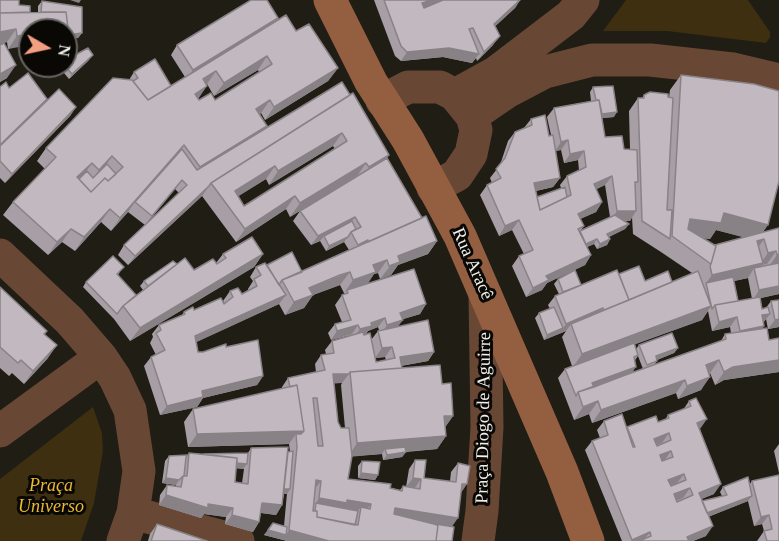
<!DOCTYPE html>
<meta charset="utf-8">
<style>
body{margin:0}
#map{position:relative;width:779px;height:541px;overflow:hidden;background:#201d15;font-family:Georgia,serif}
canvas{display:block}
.north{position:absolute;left:18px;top:18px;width:60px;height:60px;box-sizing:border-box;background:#090805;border:2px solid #666461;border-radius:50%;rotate:99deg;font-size:16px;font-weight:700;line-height:24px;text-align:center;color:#f1efea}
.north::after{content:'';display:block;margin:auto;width:21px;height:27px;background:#f39f82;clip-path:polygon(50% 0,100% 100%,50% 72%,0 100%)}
</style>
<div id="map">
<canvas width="779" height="541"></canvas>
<div class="north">N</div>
</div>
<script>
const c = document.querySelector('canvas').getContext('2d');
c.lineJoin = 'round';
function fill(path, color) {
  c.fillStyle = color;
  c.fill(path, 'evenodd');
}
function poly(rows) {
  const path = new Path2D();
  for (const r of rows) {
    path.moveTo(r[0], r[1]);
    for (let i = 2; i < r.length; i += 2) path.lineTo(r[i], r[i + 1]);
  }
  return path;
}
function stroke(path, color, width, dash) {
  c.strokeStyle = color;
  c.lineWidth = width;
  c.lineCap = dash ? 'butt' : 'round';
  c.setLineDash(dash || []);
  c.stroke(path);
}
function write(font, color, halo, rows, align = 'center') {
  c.font = font + ' Georgia,serif';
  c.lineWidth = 6;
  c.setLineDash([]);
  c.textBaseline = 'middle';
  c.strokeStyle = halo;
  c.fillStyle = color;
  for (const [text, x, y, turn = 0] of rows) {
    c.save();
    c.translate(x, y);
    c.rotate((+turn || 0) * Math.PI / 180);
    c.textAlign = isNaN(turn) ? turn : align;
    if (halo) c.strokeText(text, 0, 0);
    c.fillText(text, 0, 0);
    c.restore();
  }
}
const green = poly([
 [626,0,748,0,770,32,770,37,766,43,667,31,603,31],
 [93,407,102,433,103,451,94,503,81,541,0,541,0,479]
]);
const street = poly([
 [455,95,495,73,571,15,583,0],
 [382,101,408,87,440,87,455,95,472,116,476,130,471,154,457,175,433,188],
 [472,116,507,92,545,72,592,60,650,60,733,69,779,80],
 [0,255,70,321,101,357,115,378,130,410,139,471,133,513,123,541],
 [0,431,101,357],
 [133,513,238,541],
 [478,541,482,511,487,427,485,294]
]);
const secondary = poly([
 [330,0,371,82,408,140,460,236,562,472,588,541]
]);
const wall = poly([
 [0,0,19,5,30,12,38,12,38,6,42,1,82,33,78,38,66,30,8,49,7,42,4,43,7,78,0,82,0,45,3,43,0,44],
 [374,0,520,0,515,8,495,26,493,45,477,61,476,58,472,63,443,57,401,61,395,56],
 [278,18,276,21,296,31,338,68,328,81,265,120,261,113,260,114,267,126,265,129,350,95,389,155,387,158,422,218,437,241,428,254,398,265,391,275,380,279,378,273,374,274,367,284,426,304,420,314,403,319,398,326,434,352,428,361,401,366,402,368,442,384,453,416,445,427,446,436,437,449,406,452,402,457,383,460,382,454,352,456,348,479,400,490,403,486,406,487,409,469,415,460,424,478,450,481,451,472,458,463,461,493,452,526,452,541,287,541,264,535,268,530,284,526,287,493,284,494,282,505,276,515,261,513,259,522,253,532,225,524,226,517,204,514,201,518,159,505,160,495,167,485,176,486,176,485,162,483,165,461,169,456,188,455,189,453,203,454,248,453,251,448,290,452,289,444,188,447,184,422,193,409,282,389,282,387,288,378,316,372,315,364,321,355,326,354,325,350,332,341,352,335,331,340,328,333,335,324,342,322,335,305,342,295,345,293,344,293,340,285,313,295,304,308,285,315,279,304,196,342,198,352,203,352,226,347,263,376,257,385,203,398,197,407,160,415,144,366,151,357,156,355,150,343,153,337,152,334,159,325,182,315,184,312,224,304,225,304,223,301,230,291,242,294,248,290,248,289,253,281,250,277,256,267,267,265,302,271,349,250,344,242,326,251,320,241,311,245,293,221,300,211,357,176,290,217,286,209,236,242,202,196,128,265,118,255,124,245,145,225,128,212,111,231,101,222,75,251,62,242,48,255,3,215,13,202,45,169,37,161,46,148,129,80,134,72,171,86,185,77,171,55,177,45],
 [258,70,259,72,215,100,199,100,198,99,207,84,214,96],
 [333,146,335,149,244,206,238,196,266,179,269,185],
 [175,189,179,193,146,224],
 [378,327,379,330,378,331,371,340,366,334,368,331],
 [385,357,386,360,376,362,375,358],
 [334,383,342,383,341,385,345,428,341,428,338,422],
 [236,468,244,469,242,483,235,482],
 [89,60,69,79,59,67,59,66,66,66],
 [681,75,763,232,779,228,779,294,760,298,762,309,766,308,771,301,779,327,768,329,766,319,763,323,764,326,762,329,769,340,779,338,779,372,724,380,715,385,710,373,701,390,678,399,676,393,592,423,589,414,574,420,558,378,565,369,572,366,562,337,566,331,544,340,535,318,539,313,550,309,548,305,555,296,559,294,554,284,558,279,581,285,619,274,645,281,672,282,692,273,661,252,633,234,632,217,630,221,624,221,629,224,625,229,609,237,610,239,607,245,597,249,594,244,587,247,591,255,585,265,547,283,542,290,526,297,512,266,519,256,524,254,512,230,499,236,480,195,487,185,492,183,490,178,500,165,508,141,515,132,524,128,531,119,549,136,551,135,547,117,554,108,591,101,590,92,593,87,614,117,602,118,605,137,624,149,630,149,629,111,638,98,642,98,644,95,669,97,670,90],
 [561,150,564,163,578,160,579,170,567,176,560,185,561,188,537,197,536,191,553,187,560,178,555,151],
 [605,185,610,217,581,230,584,226,580,219,596,212,602,202,596,189],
 [716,230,744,237,714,245,702,238,710,239],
 [748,278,752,299,738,301,734,281],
 [708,311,712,331,730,327,731,333,725,334,721,341,655,364,657,360,674,353,678,348,639,345,636,349,635,344,702,320],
 [638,356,643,369,633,372,635,360],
 [0,87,9,88,47,99,44,103,76,107,70,116,5,183,0,178],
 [223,254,263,254,254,267,130,341,114,319,83,287,86,282,120,272,118,275,136,295,143,290,140,286,144,281,177,264,194,270,216,263],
 [0,287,47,331,45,334,48,358,24,384,12,373,9,376,0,368],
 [689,401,700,429,714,494,701,499,702,501,722,496,720,492,723,487,749,485,752,481,779,475,779,541,757,541,764,531,762,524,754,526,748,501,708,517,706,536,693,541,622,541,585,450,592,441,600,438,597,430,604,421,627,428,658,422,665,420,668,415,683,410],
 [779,444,779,473,774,451],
 [362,461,378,475,375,480,358,478,358,466],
 [157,524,207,541,148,541,150,534]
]);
const shadedWall = poly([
 [70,0,81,0,79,3],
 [432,0,443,0,415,13,422,3],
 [520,0,515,8,487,34,494,24],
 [278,18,271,27,186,79,193,70],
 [16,29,7,42,0,44,0,32],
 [82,33,78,38,66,40,66,35],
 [30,34,30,45,8,49,17,36],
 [500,36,493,45,477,61,484,52],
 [449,48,479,54,472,63,443,57,401,61,407,52],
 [93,55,89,60,69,79,72,74],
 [267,56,258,70,214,96,224,83],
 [16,65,7,78,0,82,0,74],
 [338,68,328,81,265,120,274,107],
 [216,71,207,84,193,92,203,79],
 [207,86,198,99,195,94],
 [270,100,261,113,247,122,256,109],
 [76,107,70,116,5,183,12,174],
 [617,112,614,117,594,119,598,114],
 [267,126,258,139,191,180,200,167],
 [342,133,333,146,269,185,278,171],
 [568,140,561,150,555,151,561,142],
 [184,145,135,202,128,212,111,231,120,218],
 [584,151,578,160,564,163,570,154],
 [389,155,380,168,360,180,369,167],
 [112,156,103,170,90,183,99,170],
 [92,163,83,176,72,185,77,177],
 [366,163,357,176,290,217,300,203],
 [275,166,266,179,226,204,235,191],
 [612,176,605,185,587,194,594,184],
 [560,178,553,187,527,193,534,183],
 [182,180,175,189,145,226,152,216],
 [209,186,202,196,128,265,135,256],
 [295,196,286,209,236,242,245,229],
 [602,202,596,212,571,223,578,214],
 [110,209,101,222,75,251,84,237],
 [617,211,636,211,630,221,611,220],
 [724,213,768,225,757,241,716,230,710,239,679,234,690,219],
 [355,217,348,226,324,236,320,241,311,245,318,236],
 [519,220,512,230,499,236,505,226],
 [629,224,625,229,604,239,607,234],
 [71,229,62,242,48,255,57,242],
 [348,237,344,242,326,251,329,246],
 [597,239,594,244,583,249,586,244],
 [610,239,607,245,597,249,600,244],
 [764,239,755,252,757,241],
 [437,241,428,254,398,265,391,275,380,279,398,256],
 [776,251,767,264,762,265,756,274,754,268,748,278,707,287,706,283,712,275,760,264,768,253],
 [263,254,254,267,130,341,140,328],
 [779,254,779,265,768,268,777,255],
 [591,255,585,265,547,283,542,290,526,297,533,288,546,276],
 [387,260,378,273,374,274,367,285,347,290,344,293,353,280,373,265],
 [350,272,340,285,313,295,304,308,285,315,294,302,309,288],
 [779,286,779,294,753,300,759,290],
 [286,295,279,304,188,346,195,336],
 [426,304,420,314,394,322,400,313],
 [711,306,702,320,573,367,582,354],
 [603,308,596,318,571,324,566,331,544,340,547,335,563,328,566,324],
 [770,314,763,323,762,315],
 [737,317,730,327,712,331,719,322],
 [385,318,378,327,368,331,365,335,353,338,360,329],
 [779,319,779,327,768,329,775,320],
 [403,320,396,329,381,334,387,325],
 [358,325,352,334,331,340,337,331],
 [764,326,757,335,733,340,740,331],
 [57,345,48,358,24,384,33,371],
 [392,347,385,357,375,358,382,348],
 [678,348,674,353,652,362,656,356],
 [434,352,428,361,394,367,400,357],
 [719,360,710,373,697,378,706,365],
 [779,360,779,372,724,380,715,385,724,372,733,367],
 [636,367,629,376,589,387,592,383],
 [333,374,349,374,342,383,327,384],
 [263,376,257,385,203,398,197,407,160,415,167,406,202,391],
 [710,377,701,390,678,399,687,386],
 [685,380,676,393,592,423,601,410],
 [598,401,589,414,574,420,583,407],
 [444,416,453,416,444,429],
 [707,419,700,429,697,423],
 [304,431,296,441,296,434,289,444,188,447,197,434],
 [669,433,662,443,648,448,654,439],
 [446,436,437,449,386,453,385,449,382,454,348,457,357,443],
 [671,451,664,461,653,465,660,455],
 [406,452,402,457,383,460,387,455],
 [189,458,247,464,243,469,188,463],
 [361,473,378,475,375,480,358,478],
 [684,474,677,483,662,489,668,480],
 [166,478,179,480,176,485,162,483],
 [413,478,421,479,414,489,406,487],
 [316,480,321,481,314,490],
 [462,484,467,484,461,493],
 [721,484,714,494,692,503,699,493],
 [690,488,683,498,668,504,674,494],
 [282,489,290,489,287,494,279,494],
 [166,495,208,504,233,508,226,517,204,514,201,518,159,505],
 [752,496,748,501,700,520,703,515],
 [319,498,347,500,371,504,364,513,361,507,357,512,316,503],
 [262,503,282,505,276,515,255,512],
 [395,508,458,518,451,528,389,517],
 [232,515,259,522,253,532,225,524],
 [769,515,762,524,754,526,761,517],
 [713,526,706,536,693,541,684,541,687,537],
 [268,530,286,535,289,530,329,541,287,541,264,535],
 [650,532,643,541,631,541,632,540]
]);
const building = poly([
 [0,0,19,0,19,5,30,6,30,12,0,13,0,0],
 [251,0,267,0,278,18,193,70,177,45,251,0],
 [384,0,432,0,422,3,424,8,443,0,520,0,494,24,500,36,484,52,473,28,469,29,479,54,449,48,407,52,401,46,384,0],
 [42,1,82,7,82,33,66,35,66,31,68,28,66,12,41,12,42,1],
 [66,12,68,28,53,30,30,30,30,34,17,36,16,29,0,32,0,13,66,12],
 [286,15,296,31,309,24,338,68,274,107,270,100,256,109,267,126,200,167,184,145,120,218,110,209,84,237,71,229,57,242,13,202,56,157,46,148,113,78,132,80,148,100,286,15],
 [267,56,272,64,215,100,211,93,199,100,195,94,207,86,203,79,216,71,224,83,267,56],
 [112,156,123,167,108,181,105,178,91,192,77,177,92,163,99,170,112,156],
 [4,43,16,65,0,74,0,45,4,43],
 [88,48,93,55,72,74,65,66,66,60,88,48],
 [155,59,171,86,148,100,133,81,138,78,134,72,155,59],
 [28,73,47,99,0,145,0,87,6,82,9,88,28,73],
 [681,75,754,84,779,91,779,181,768,225,724,213,721,223,690,219,688,229,716,246,711,264,672,236,681,75],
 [342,82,350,95,211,183,209,186,135,256,124,245,187,185,182,180,152,216,135,202,182,149,197,170,342,82],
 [613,86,617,112,602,114,599,100,596,100,593,87,613,86],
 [59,89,76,107,12,174,0,161,0,146,59,89],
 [650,92,668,94,668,97,673,98,667,210,672,210,670,239,642,221,638,98,644,98,644,95,650,92],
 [353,93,389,155,369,167,366,163,300,203,295,196,245,229,211,183,353,93],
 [342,133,347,141,244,206,235,191,275,166,278,171,342,133],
 [599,100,605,137,622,136,624,149,637,150,638,182,635,182,636,211,617,211,612,176,594,184,602,202,578,214,584,226,578,229,591,255,546,276,549,280,533,288,519,256,533,250,519,220,505,226,487,185,501,178,496,169,505,158,515,132,532,125,531,119,545,115,549,136,553,135,560,178,534,183,540,210,571,195,567,176,586,167,584,151,570,154,568,140,561,142,554,108,599,100],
 [387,158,422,218,368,242,368,240,358,245,351,232,361,227,355,217,318,236,300,211,387,158],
 [107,164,116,174,108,181,105,178,91,192,79,179,87,171,93,178,107,164],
 [565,187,567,197,540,210,537,197,565,187],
 [615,215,629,224,607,234,610,239,600,244,597,239,586,244,580,231,615,215],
 [426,216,437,241,398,256,400,262,389,266,387,260,373,265,376,272,353,280,350,272,340,275,309,288,313,295,294,302,282,280,426,216],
 [352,221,356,229,351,232,348,237,329,246,324,236,352,221],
 [779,228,779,254,777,255,776,251,768,253,764,239,757,241,763,263,712,275,710,266,711,264,716,246,715,245,779,228],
 [252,237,263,254,140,328,123,306,185,258,194,270,213,259,217,264,226,258,223,254,252,237],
 [292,252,302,272,282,280,279,285,267,265,292,252],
 [113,256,124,267,117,274,136,295,123,306,117,314,86,282,113,256],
 [173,261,177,264,148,286,144,281,173,261],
 [265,263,286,295,195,336,198,352,203,352,226,344,226,347,258,340,263,376,202,391,203,397,167,406,151,357,165,350,156,333,161,330,159,325,185,314,184,312,193,307,194,310,221,298,224,304,233,297,230,291,238,288,242,294,257,286,254,279,261,275,256,267,265,263],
 [779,263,779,286,759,290,754,268,779,263],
 [639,266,645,281,668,271,672,282,629,300,619,274,639,266],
 [414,269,426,304,400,313,403,320,387,325,385,318,371,323,372,326,360,329,358,325,337,331,335,324,351,320,342,295,348,293,347,290,414,269],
 [575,270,581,285,563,292,558,279,575,270],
 [617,270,629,300,604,310,603,308,566,324,555,296,617,270],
 [698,271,711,306,582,354,571,324,698,271],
 [733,277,738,301,715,305,712,309,706,283,733,277],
 [0,287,47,331,44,334,57,345,33,371,21,360,18,363,0,347,0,287],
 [760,297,762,309,768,307,770,314,762,315,764,326,740,331,737,317,719,322,715,305,760,297],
 [779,300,779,319,775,320,771,301,779,300],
 [554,307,563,328,547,335,539,313,554,307],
 [428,320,434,352,400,357,402,368,350,372,349,374,333,374,338,422,341,428,349,428,352,456,348,479,391,484,390,488,402,491,403,486,420,489,421,479,413,478,415,460,426,460,424,478,456,482,458,463,470,466,467,484,462,484,458,518,395,508,394,514,438,525,436,541,329,541,289,530,297,447,296,434,301,434,304,431,297,385,290,387,288,378,325,370,321,355,334,353,332,341,363,332,364,335,370,333,376,362,395,358,392,347,382,348,378,331,428,320],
 [313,398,317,398,323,446,318,446,313,398],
 [316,480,321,481,319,498,347,503,347,500,371,504,370,509,361,507,358,525,317,517,317,511,313,511,316,480],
 [767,328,769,340,779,338,779,360,733,367,724,372,719,360,706,365,710,377,687,386,685,380,601,410,598,401,583,407,578,392,726,339,725,334,767,328],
 [672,333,678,348,656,356,657,361,647,365,639,345,672,333],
 [634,343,638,355,634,357,636,367,592,383,594,387,578,392,576,396,565,369,634,343],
 [440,365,442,384,451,383,453,416,444,416,446,436,357,443,350,372,440,365],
 [633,371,633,372,594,387,593,386,633,371],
 [297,385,304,431,197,434,193,409,297,385],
 [696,398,707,419,697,423,721,484,699,493,713,526,687,537,689,541,639,541,651,536,650,532,632,540,592,441,608,435,604,421,622,414,633,447,635,447,627,427,656,416,658,422,669,418,668,415,691,406,689,401,696,398],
 [669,433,671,440,657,446,654,439,669,433],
 [671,451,673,457,662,461,660,455,671,451],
 [684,474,686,480,671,486,668,480,684,474],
 [690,488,693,495,677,502,674,494,690,488],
 [288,447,282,505,262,503,259,522,232,515,233,508,208,504,208,508,166,495,167,485,181,487,183,476,187,476,189,453,237,458,235,482,248,484,251,448,288,447],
 [405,447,406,452,387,455,385,449,405,447],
 [293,451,290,489,284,489,288,452,293,451],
 [248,453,247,464,237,463,237,458,203,454,248,453],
 [188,455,186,457,184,476,183,476,179,480,166,478,169,456,188,455],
 [362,461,380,462,378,475,361,473,362,461],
 [779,475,779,541,767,541,764,531,772,529,769,515,761,517,752,481,779,475],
 [748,477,752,496,707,513,702,501,727,495,723,487,748,477],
 [316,503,358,511,355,525,317,517,317,511,315,511,316,503],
 [273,523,287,527,286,535,268,530,273,523],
 [157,524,207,541,151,541,157,524],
 [436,524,454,527,452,541,436,541,438,525,436,525,436,524]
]);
const streetNames = [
 ["Rua Aracê",472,264,66],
 ["Praça Diogo de Aguirre",484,418,-89]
];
const parkNames = [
 ["Praça",51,486],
 ["Universo",51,507]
];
fill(green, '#3d2f0f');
stroke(street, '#694735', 33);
stroke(secondary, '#945e40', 33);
fill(wall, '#a79fa5');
fill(shadedWall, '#888286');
fill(building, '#c2b9c0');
stroke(building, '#888286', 1.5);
write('18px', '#f1efea', '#090805', streetNames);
write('italic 18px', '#ebb932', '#090805', parkNames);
</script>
